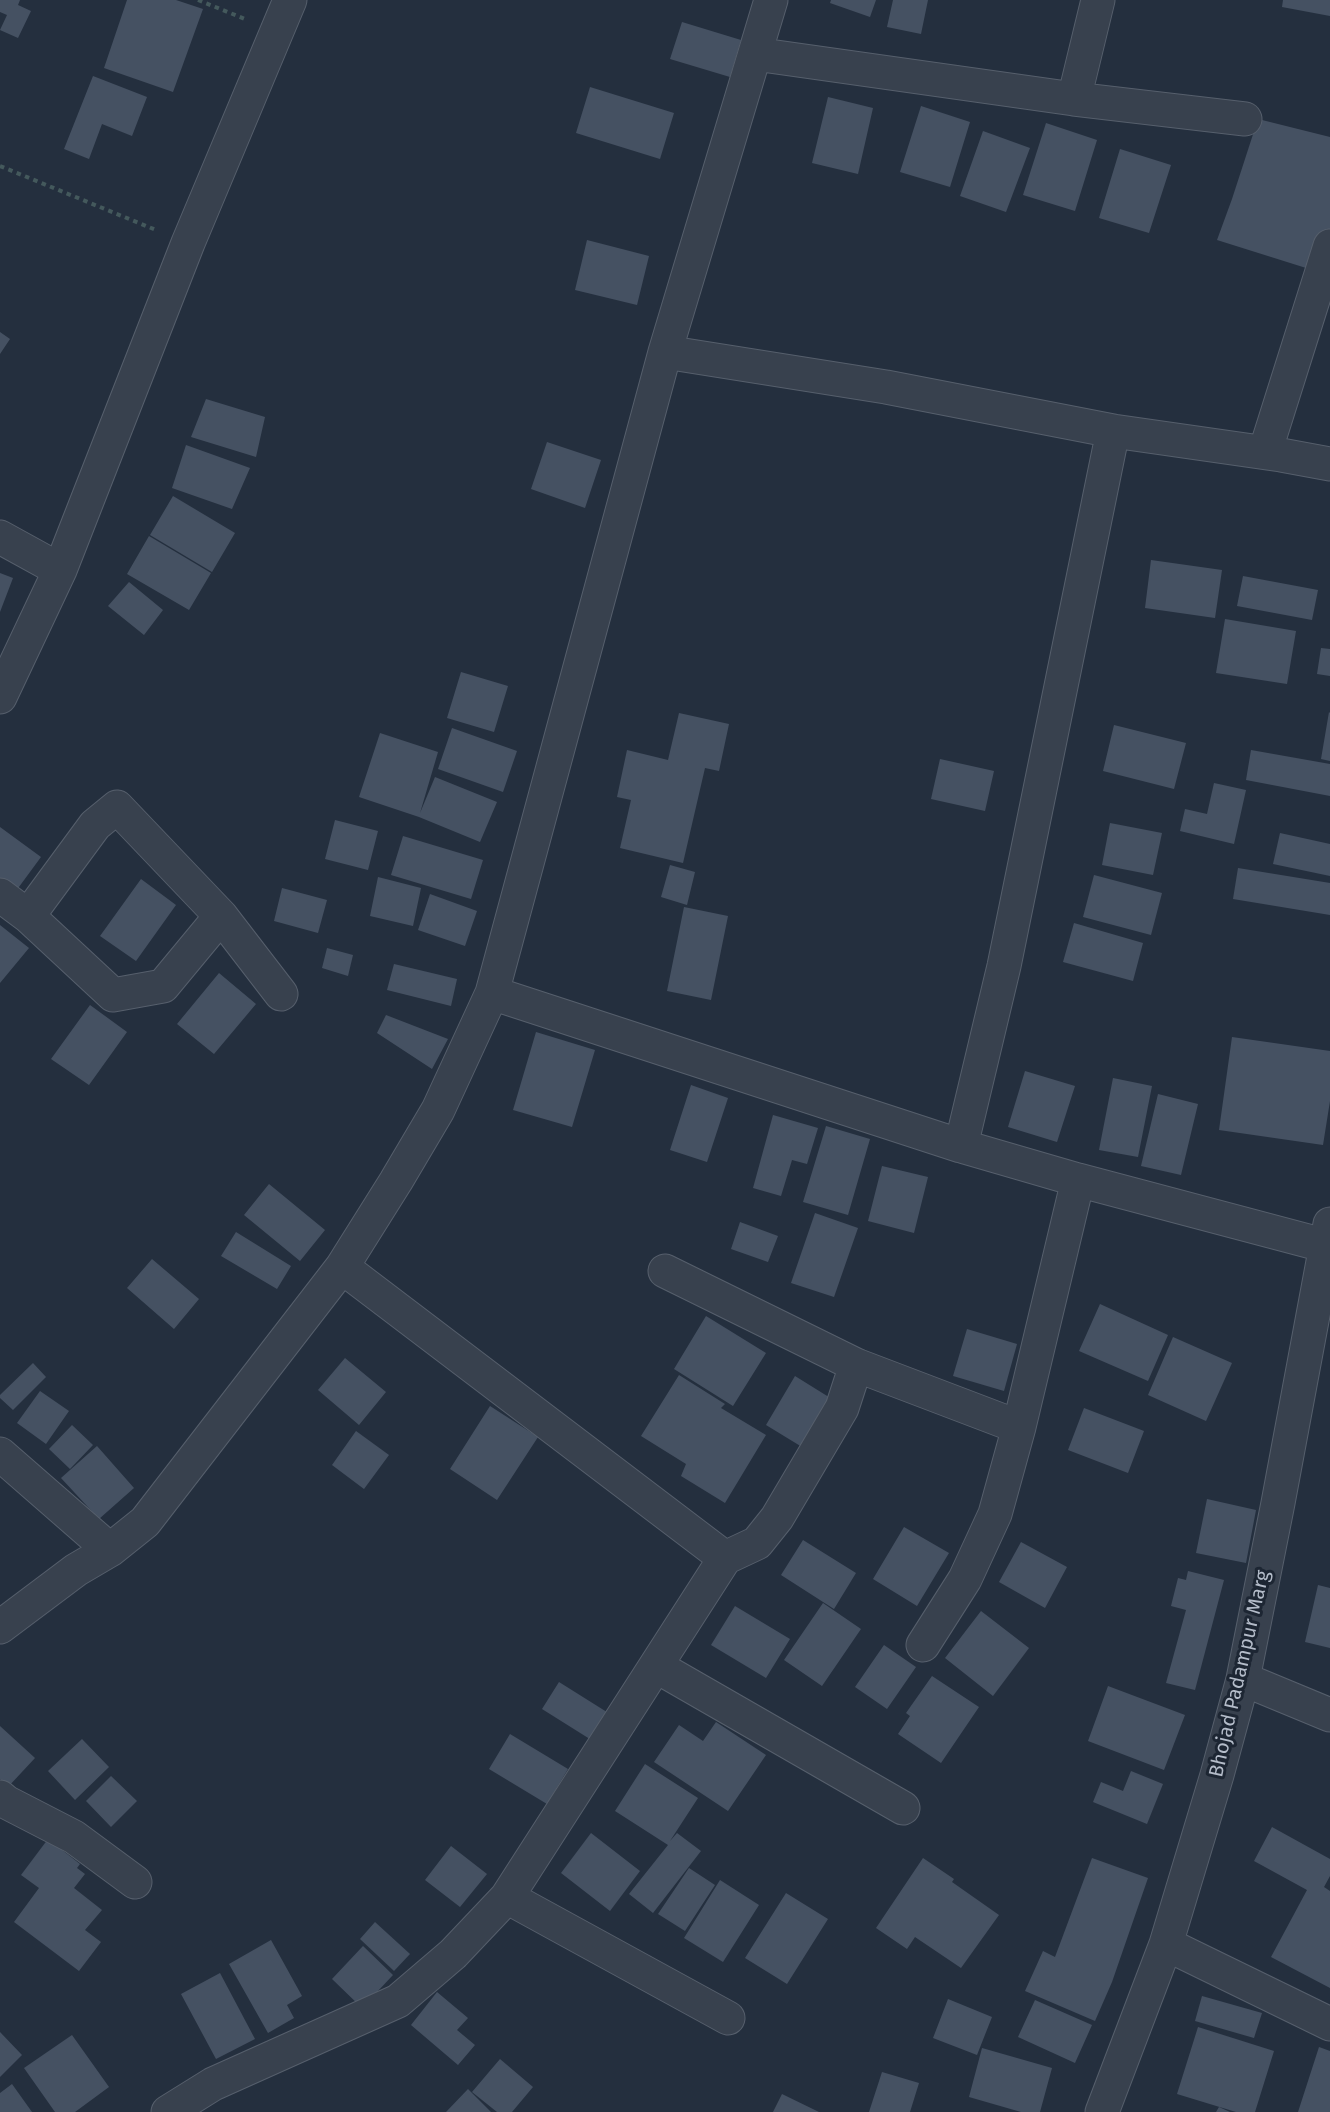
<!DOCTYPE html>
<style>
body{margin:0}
canvas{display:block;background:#242f3e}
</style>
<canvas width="1330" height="2112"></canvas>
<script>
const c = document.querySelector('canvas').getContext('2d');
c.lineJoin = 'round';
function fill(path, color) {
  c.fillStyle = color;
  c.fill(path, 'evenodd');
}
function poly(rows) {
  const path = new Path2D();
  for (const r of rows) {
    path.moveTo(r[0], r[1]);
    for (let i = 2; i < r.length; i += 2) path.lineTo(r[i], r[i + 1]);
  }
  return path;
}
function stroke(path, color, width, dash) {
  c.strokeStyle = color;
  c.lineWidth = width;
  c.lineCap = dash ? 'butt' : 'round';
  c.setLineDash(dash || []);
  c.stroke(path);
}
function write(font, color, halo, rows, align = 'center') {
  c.font = font + ' "Fira Sans",sans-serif';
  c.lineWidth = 6;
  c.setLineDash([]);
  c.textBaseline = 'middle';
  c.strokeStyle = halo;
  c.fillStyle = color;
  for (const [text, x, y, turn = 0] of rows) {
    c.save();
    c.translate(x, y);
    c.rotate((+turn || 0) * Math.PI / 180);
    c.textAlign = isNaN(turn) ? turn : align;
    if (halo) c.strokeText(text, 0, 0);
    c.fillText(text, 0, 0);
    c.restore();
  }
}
const building = poly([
 [0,0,20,0,18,5,31,11,18,38,0,30,7,15,0,12],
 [127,0,176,0,203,9,173,92,104,68],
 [831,0,876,0,870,17,830,3],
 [893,0,928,0,921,34,887,27],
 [1283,0,1330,0,1330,16,1282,7],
 [682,22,741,40,730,77,670,59],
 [93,76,147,97,132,136,102,124,89,159,64,149],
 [590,87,674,113,660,159,576,133],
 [828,97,873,108,858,174,812,163],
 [921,106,970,122,950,187,900,172],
 [1258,119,1330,137,1330,241,1322,273,1217,240,1232,199],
 [1046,123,1097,140,1075,211,1023,195],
 [983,131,1030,148,1006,212,960,196],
 [1120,149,1171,165,1149,233,1099,218],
 [587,240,649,256,637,305,575,290],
 [0,332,10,339,0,354],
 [206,399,265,417,256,457,191,437],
 [547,442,601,460,585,508,531,489],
 [186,445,250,468,232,509,172,488],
 [173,496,235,533,212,572,150,535],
 [149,536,211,573,189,610,127,574],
 [1151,560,1222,570,1215,618,1145,608],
 [0,573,13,578,0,612],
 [1243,576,1318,590,1312,620,1237,606],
 [129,582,163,610,144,635,108,606],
 [1225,619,1296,631,1287,684,1216,673],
 [1321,648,1330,649,1330,676,1317,674],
 [461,672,508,686,494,732,447,718],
 [1329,712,1330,713,1330,761,1321,759],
 [679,713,729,724,719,771,705,768,683,863,620,848,631,800,617,797,627,750,668,760],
 [1114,725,1186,743,1174,789,1103,771],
 [452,728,517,751,503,792,438,769],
 [380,733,438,752,420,813,435,777,497,802,480,842,419,817,359,797],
 [1251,750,1330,764,1330,796,1246,780],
 [940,759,994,771,985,811,931,799],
 [1214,783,1246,790,1234,844,1180,831,1185,809,1207,814],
 [335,820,378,831,368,870,325,859],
 [1110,823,1162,833,1153,875,1102,865],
 [0,827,41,857,16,891,0,879],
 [1280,833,1330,844,1330,876,1273,864],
 [403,836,483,860,471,899,391,875],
 [670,865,695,872,687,905,661,897],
 [1238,868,1330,883,1330,915,1233,899],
 [1094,875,1162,893,1151,935,1083,917],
 [378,877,421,888,413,926,370,916],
 [141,879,176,905,136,961,100,936],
 [282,888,327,900,318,933,274,921],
 [430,894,477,911,465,946,418,930],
 [684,907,728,916,711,1000,667,991],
 [1074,923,1143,943,1133,981,1063,962],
 [0,925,29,948,0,983],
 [327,948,353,955,348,976,322,968],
 [394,964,457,979,451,1006,387,990],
 [219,973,256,1004,214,1054,177,1024],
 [90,1005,127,1032,89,1085,51,1059],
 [386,1015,448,1039,432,1069,377,1033],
 [536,1032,595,1050,572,1127,513,1110],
 [1232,1037,1330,1051,1330,1101,1323,1145,1219,1130],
 [1025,1071,1075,1086,1057,1142,1008,1127],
 [1113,1078,1152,1086,1138,1157,1099,1150],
 [691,1085,728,1098,707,1162,670,1150],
 [1158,1094,1198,1104,1181,1175,1141,1166],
 [773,1115,818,1128,807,1164,792,1160,781,1196,753,1188],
 [826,1126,870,1139,848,1215,803,1202],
 [882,1166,928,1177,914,1233,868,1221],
 [269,1184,325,1230,300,1261,244,1215],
 [815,1213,858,1228,834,1297,791,1283],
 [740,1222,778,1236,768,1262,731,1249],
 [236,1232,291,1266,277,1289,221,1256],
 [152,1259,199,1299,174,1329,127,1288],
 [1100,1304,1168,1335,1148,1381,1079,1351],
 [706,1316,766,1353,733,1406,674,1369],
 [967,1329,1017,1344,1004,1391,953,1376],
 [1173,1337,1232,1363,1206,1421,1148,1395],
 [345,1358,386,1392,359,1425,318,1390],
 [33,1363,46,1377,13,1410,0,1398,0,1395],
 [679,1375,725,1404,721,1408,766,1435,725,1503,681,1476,686,1464,641,1436],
 [795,1376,832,1399,802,1447,766,1425],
 [40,1391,69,1411,46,1444,17,1423],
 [490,1406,538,1437,497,1500,450,1469],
 [1084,1408,1144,1431,1128,1473,1068,1450],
 [72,1425,93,1445,70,1469,49,1449],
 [356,1431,389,1455,364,1489,332,1465],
 [97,1446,134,1488,99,1519,61,1478],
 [1207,1499,1256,1510,1246,1563,1196,1553],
 [904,1527,949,1553,917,1606,873,1579],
 [803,1540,856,1573,834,1609,781,1575],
 [1021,1542,1067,1567,1045,1608,999,1582],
 [1188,1571,1224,1580,1195,1690,1166,1683,1186,1610,1171,1606,1178,1578,1186,1580],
 [1318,1585,1330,1588,1330,1648,1305,1642],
 [823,1603,861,1629,822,1686,784,1660],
 [735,1606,790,1639,766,1678,711,1645],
 [981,1611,1029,1648,993,1696,945,1658],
 [884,1645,916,1667,887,1709,855,1687],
 [932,1676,979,1707,941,1763,898,1734,910,1716,906,1713],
 [559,1682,610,1714,593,1741,542,1709],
 [1108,1686,1185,1715,1164,1770,1088,1741],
 [716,1722,766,1755,728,1811,654,1762,679,1725,703,1741],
 [0,1726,35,1758,8,1787,0,1779],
 [510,1734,568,1769,547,1804,489,1769],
 [82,1739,109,1767,75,1800,48,1771],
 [645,1764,698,1798,670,1841,677,1833,701,1851,653,1913,629,1894,668,1845,615,1811],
 [1131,1771,1163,1784,1147,1824,1093,1802,1101,1782,1123,1791],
 [111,1776,137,1801,111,1827,86,1801],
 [1272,1827,1330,1859,1330,1876,1324,1887,1330,1891,1330,1988,1271,1957,1307,1890,1254,1861],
 [591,1833,640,1871,610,1911,561,1873],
 [48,1839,80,1864,77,1868,85,1874,74,1888,102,1910,85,1930,101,1942,79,1971,14,1922,39,1888,21,1875],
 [451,1846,487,1874,460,1907,425,1880],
 [923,1858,954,1879,952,1882,999,1915,961,1968,915,1937,907,1949,876,1928],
 [1092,1858,1148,1878,1112,1982,1095,2021,1025,1991,1043,1951,1055,1957],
 [689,1868,715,1885,685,1931,658,1914],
 [720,1880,759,1905,723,1962,684,1938],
 [786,1893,828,1919,787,1984,745,1958],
 [375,1922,410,1954,394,1971,360,1939],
 [271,1940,302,1996,287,2005,294,2018,268,2033,229,1964],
 [363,1946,393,1975,362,2008,332,1979],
 [220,1973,255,2039,216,2059,181,1994],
 [437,1992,468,2018,457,2030,475,2045,458,2065,411,2025],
 [1202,1996,1262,2013,1254,2038,1195,2021],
 [948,1999,992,2017,977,2055,933,2038],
 [1035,2000,1092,2025,1075,2063,1018,2037],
 [1198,2027,1274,2051,1255,2112,1236,2112,1177,2094],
 [0,2032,22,2055,0,2077],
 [72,2035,109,2087,75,2112,55,2112,24,2068],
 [1319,2047,1330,2051,1330,2112,1298,2112],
 [982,2048,1052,2068,1040,2112,1021,2112,969,2097],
 [500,2059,533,2087,512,2112,497,2112,472,2092],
 [882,2072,919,2083,910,2112,869,2112],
 [12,2084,32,2112,0,2112,0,2093],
 [468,2089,491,2112,446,2112],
 [782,2094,819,2112,773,2112],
 [1219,2107,1230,2112,1216,2112]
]);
const path = poly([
 [198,0,245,19],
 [0,166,156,230]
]);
const minor = poly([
 [755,54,1074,99,1098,0],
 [1074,99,1245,119],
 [665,352,886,387,1113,431,1281,455,1330,464],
 [1265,452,1330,246],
 [0,537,60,570],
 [0,697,60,570,188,243,290,0],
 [0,895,28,916,113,995,163,986,221,916,117,807,95,825,28,916],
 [221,916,281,994],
 [492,993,961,1146,1078,1180,1327,1246],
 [961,1146,1004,966,1113,431],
 [665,1271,856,1365,1019,1427],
 [0,1454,110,1550],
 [725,1558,757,1543,777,1518,842,1408,856,1365],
 [0,1627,76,1570,110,1550,145,1522,342,1267,396,1181,438,1110,492,993,665,352,771,0],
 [923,1645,965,1579,995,1514,1019,1427,1078,1180],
 [656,1666,903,1808],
 [1243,1679,1330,1715],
 [0,1797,6,1802,74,1837,135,1882],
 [507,1897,728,2018],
 [1166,1944,1330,2024],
 [168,2112,213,2084,398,2001,453,1954,507,1897,725,1558,342,1267],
 [1102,2112,1166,1944,1217,1775,1243,1679,1278,1503,1330,1224]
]);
const streetNames = [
 ["Bhojad Padampur Marg",1240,1674,-77]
];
fill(building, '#455162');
stroke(minor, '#565f6c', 35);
stroke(path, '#44595c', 4, [4.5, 4.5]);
stroke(minor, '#38414e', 33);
write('20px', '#b4bcc9', '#1d2633', streetNames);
</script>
